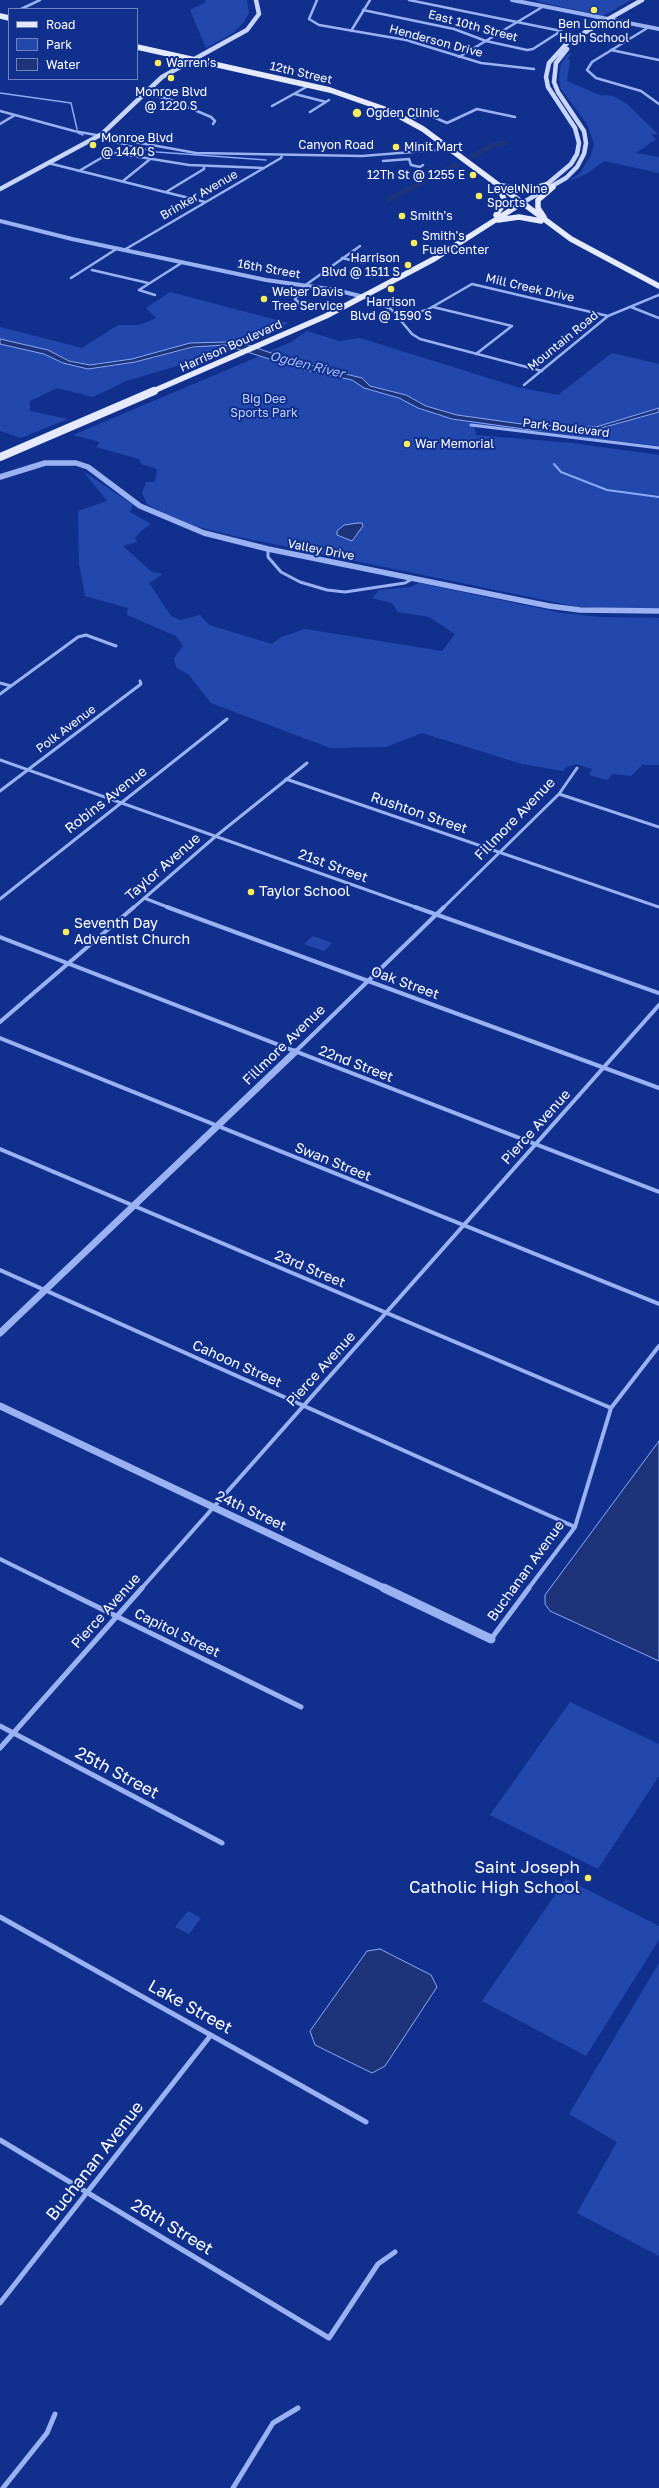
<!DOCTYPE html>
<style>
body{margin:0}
#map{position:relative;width:659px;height:2488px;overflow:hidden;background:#11308e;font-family:"Golos Text",sans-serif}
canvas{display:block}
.legend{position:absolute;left:8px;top:8px;width:130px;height:72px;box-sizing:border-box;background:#11308e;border:1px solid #7083bb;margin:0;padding:5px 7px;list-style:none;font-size:12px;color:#fff}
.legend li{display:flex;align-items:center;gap:8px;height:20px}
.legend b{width:20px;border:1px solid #7083bb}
</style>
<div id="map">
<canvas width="659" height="2488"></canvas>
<ul class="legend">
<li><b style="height:5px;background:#e5eaff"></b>Road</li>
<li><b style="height:11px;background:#2348ad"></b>Park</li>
<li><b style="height:11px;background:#1d347b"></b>Water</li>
</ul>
</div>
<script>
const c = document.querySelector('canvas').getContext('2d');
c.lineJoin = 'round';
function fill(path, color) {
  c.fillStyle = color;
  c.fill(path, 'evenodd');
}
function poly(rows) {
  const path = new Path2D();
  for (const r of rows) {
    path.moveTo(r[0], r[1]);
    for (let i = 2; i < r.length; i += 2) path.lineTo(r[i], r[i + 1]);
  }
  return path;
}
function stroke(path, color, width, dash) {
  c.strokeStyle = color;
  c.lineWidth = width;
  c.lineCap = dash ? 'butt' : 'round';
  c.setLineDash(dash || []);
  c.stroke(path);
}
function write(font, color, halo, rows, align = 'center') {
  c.font = font + ' "Golos Text",sans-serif';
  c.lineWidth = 4;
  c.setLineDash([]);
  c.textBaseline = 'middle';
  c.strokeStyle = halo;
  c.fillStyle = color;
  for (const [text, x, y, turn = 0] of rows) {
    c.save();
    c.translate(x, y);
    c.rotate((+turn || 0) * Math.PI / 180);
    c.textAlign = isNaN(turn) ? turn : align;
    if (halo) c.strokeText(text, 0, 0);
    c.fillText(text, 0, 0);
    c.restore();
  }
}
const green = poly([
 [205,0,247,0,249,13,244,22,233,33,206,48,190,10,206,2],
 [537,0,631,0,603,16,536,1],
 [572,53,567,59,570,60,567,81,602,96,605,95,613,96,626,103,658,134,651,135,656,139,636,153,659,157,659,173,604,161,588,173,567,182,580,173,591,155,594,144,587,124,561,89,559,79,561,64,567,55],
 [170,292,288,323,263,335,227,342,190,343,132,359,90,365,69,361,48,350,0,339,0,327,82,348,118,325,140,325,156,318,146,308],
 [307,331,339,341,360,338,517,387,558,395,612,353,659,364,659,408,596,427,529,425,457,415,426,406,406,395,370,386,362,378,297,362,268,352,291,342],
 [0,344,44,354,63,363,88,369,135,362,207,345,225,345,239,348,126,381,93,397,57,388,30,401,30,411,68,419,21,438,0,431],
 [262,355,301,369,352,380,364,388,399,398,418,408,452,419,531,430,594,430,659,412,659,446,474,425,476,435,573,443,659,455,659,610,578,607,234,536,195,526,166,515,147,504,142,493,146,482,155,482,157,469,141,464,139,459,96,447,100,442,73,435],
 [83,471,133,505,130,512,151,524,141,531,135,538,137,542,123,546,152,572,163,574,149,583,171,616,180,620,200,615,209,625,272,644,281,637,305,629,442,651,455,634,429,617,398,612,392,603,372,598,379,590,410,587,419,583,562,613,600,617,659,618,659,765,642,765,631,776,613,774,607,780,589,775,592,769,576,764,566,767,563,771,522,764,422,733,386,747,330,748,211,703,189,675,176,667,174,658,183,646,176,636,127,615,128,608,85,596,79,564,78,511,107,501],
 [313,936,332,943,324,951,304,944],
 [570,1702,659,1744,659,1776,598,1869,490,1815],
 [566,1879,659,1926,659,1940,586,2056,482,2001],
 [188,1911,201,1918,189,1934,175,1927],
 [659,1963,659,2256,577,2213,617,2142,569,2114]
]);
const water = poly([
 [0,339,48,350,69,361,90,365,132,359,190,343,227,342,248,345,297,362,362,378,370,386,406,395,426,406,457,415,529,425,596,427,659,408,659,412,594,430,531,430,452,419,418,408,399,398,364,388,352,380,301,369,225,345,193,347,135,362,88,369,63,363,44,354,0,344,0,339],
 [358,523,362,523,363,526,352,541,337,535,337,531,344,525,358,523],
 [659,1441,659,1661,550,1611,545,1604,545,1595,659,1441],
 [380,1949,431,1975,437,1987,385,2066,372,2073,315,2045,310,2031,367,1951,380,1949]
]);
const streamFar1 = poly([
 [0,93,71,103,77,129],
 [78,133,83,135],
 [109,141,157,152,266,160]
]);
const stream = poly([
 [554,464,561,472,607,490,659,497]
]);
const canal = poly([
 [473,156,492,145,505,143],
 [389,199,456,165]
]);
const minorFar3 = poly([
 [317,0,309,19,319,25,406,40,481,63,534,69],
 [409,0,561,31],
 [21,9,40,0],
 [363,10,454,29,486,41,527,50,533,49,561,31],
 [649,27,592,62,587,70,596,78,641,91,659,104],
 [351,31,370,0],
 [611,50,659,60],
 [459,57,544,6],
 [143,94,166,98,211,117,215,121,213,124],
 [295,94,326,102],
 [272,106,310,85],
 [0,111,74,131,196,153,362,156,450,149],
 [310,112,329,100],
 [406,119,429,115,447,123,477,109,515,117],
 [0,124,15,115],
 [383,161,409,159,411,165,420,167,423,165],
 [48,163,205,202],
 [79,171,108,154,115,153,189,165,264,168],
 [123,181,149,160],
 [166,192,204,169,204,166],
 [124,250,281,158,282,155],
 [342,258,363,263],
 [92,270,148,283],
 [71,278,118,248],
 [155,295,139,290,183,262],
 [364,297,391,309,412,334,420,339,542,371],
 [433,307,512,326],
 [631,307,659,318],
 [305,309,295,299,307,284,360,246],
 [400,316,427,310,472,284,608,316],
 [476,354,512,326],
 [524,385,608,316,659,295]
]);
const minorFar2 = poly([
 [471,425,659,448],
 [268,549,268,557,281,572,300,582,327,590,345,592,405,583,414,578],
 [0,683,11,686],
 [0,694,78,637,86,635,116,646],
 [0,760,418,908],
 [286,779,659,907],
 [0,791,141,684,140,681],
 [559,794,659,827],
 [144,898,170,908],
 [0,899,227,719],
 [133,908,216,836,307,763],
 [443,908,559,794,577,768]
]);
const minorFar1 = poly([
 [167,907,659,1088],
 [415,907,659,993],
 [0,937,659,1192],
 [0,1022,134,907],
 [0,1038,659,1304],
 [295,1052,444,907],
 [0,1149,611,1408],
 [0,1270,575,1527],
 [0,1559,61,1589],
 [141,1589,659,1005],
 [528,1589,575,1527,611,1408,659,1346]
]);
const minor = poly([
 [59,1588,301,1707],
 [491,1639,529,1588],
 [0,1726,222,1843],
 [0,1748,142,1588],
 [0,1917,366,2122],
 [0,2140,329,2338,378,2264,395,2252],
 [0,2303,211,2035],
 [3,2488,47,2433,55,2414],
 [233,2488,273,2423,298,2408]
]);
const tertiaryFar3 = poly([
 [512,0,659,29],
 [0,221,72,239,266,280,336,290,364,297]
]);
const tertiaryFar2 = poly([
 [0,477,45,463,76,463,88,467,140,506,204,533,268,549,549,606,580,610,659,611]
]);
const tertiaryFar1 = poly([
 [0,1333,295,1052],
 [0,1406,386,1589]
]);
const tertiary = poly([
 [384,1588,491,1639]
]);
const secondary = poly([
 [0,189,102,134,162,77,247,30,259,14,256,0],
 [545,189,546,185,571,164,577,154,579,143,575,128,548,87,546,77,549,63,568,42,642,0],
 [522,203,566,178,577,167,584,154,586,143,584,131,558,92,554,82,556,63,567,49]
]);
const primaryFar1 = poly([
 [0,16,9,18],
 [137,47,330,90,390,111,423,129,571,239,659,286],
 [502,186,527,190,546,185],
 [496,215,505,202,499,187],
 [544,217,538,208,538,200,553,187],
 [498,220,519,217,541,221],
 [151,392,326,316,434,259,522,203]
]);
const primary = poly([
 [0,457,154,391]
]);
const markers = [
 [594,10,4,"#ffee5b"],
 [158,63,4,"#ffee5b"],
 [171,78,4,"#ffee5b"],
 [357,113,5,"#ffee5b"],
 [93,145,4,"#ffee5b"],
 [396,147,4,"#ffee5b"],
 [473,175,4,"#ffee5b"],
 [479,196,4,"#ffee5b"],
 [402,216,4,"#ffee5b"],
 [414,243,4,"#ffee5b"],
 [408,265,4,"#ffee5b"],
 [391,289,4,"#ffee5b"],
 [264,299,4,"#ffee5b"],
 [407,444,4,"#ffee5b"],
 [251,892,4,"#ffee5b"],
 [66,932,4,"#ffee5b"],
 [588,1878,4,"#ffee5b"]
];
const farPoinames = [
 ["Ben Lomond",594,24,"center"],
 ["High School",594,38,"center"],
 ["Warren's",166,63],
 ["Monroe Blvd",171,92,"center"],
 ["@ 1220 S",171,106,"center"],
 ["Ogden Clinic",366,113],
 ["Monroe Blvd",101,138],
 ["@ 1440 S",101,152],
 ["Minit Mart",404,147],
 ["12Th St @ 1255 E",465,175,"right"],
 ["Level Nine",487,189],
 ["Sports",487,203],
 ["Smith's",410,216],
 ["Smith's",422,236],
 ["Fuel Center",422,250],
 ["Harrison",400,258,"right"],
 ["Blvd @ 1511 S",400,272,"right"],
 ["Weber Davis",272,292],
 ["Tree Service",272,306],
 ["Harrison",391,302,"center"],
 ["Blvd @ 1590 S",391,316,"center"],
 ["War Memorial",415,444]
];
const farStreetnames = [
 ["East 10th Street",473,26,15],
 ["Henderson Drive",436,41,15],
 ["12th Street",301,73,13],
 ["Canyon Road",336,145],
 ["Brinker Avenue",199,195,-30],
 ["16th Street",269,269,10],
 ["Mill Creek Drive",530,288,13],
 ["Mountain Road",563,341,-39],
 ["Harrison Boulevard",231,346,-24],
 ["Park Boulevard",566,428,7],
 ["Valley Drive",321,550,11],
 ["Polk Avenue",66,729,-37]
];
const farParknames = [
 ["Big Dee",264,399],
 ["Sports Park",264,413]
];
const farWaternames = [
 ["Ogden River",307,365,14]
];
const streetNames = [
 ["Robins Avenue",106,800,-38],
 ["Rushton Street",419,813,19],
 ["Fillmore Avenue",515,819,-46],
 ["21st Street",333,866,20],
 ["Taylor Avenue",163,867,-41],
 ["Oak Street",405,983,20],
 ["Fillmore Avenue",284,1045,-44],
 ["22nd Street",356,1064,21],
 ["Pierce Avenue",536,1127,-48],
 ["Swan Street",333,1162,22],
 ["23rd Street",310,1269,23],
 ["Cahoon Street",237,1364,24],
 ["Pierce Avenue",321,1369,-48],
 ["24th Street",251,1511,25],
 ["Buchanan Avenue",526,1571,-54],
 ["Pierce Avenue",106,1611,-48],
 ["Capitol Street",177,1633,26]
];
const poiNames = [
 ["Taylor School",259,892],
 ["Seventh Day",74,924],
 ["Adventist Church",74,940]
];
const nearStreetnames = [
 ["25th Street",117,1773,28],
 ["Lake Street",190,2007,29],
 ["Buchanan Avenue",95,2161,-52],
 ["26th Street",172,2227,31]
];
const nearPoinames = [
 ["Saint Joseph",580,1868],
 ["Catholic High School",580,1888]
];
fill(green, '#2348ad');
fill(water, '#1d347b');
stroke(water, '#8ca9f5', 1);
stroke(streamFar1, '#8ca9f5', 1.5);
stroke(stream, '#8ca9f5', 2);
stroke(canal, '#1d347b', 5);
stroke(minorFar3, '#9ab1f2', 2.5);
stroke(minorFar2, '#9ab1f2', 3);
stroke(minorFar1, '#9ab1f2', 4);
stroke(minor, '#9ab1f2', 5);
stroke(tertiaryFar3, '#9ab1f2', 4);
stroke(tertiaryFar2, '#9ab1f2', 5.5);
stroke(tertiaryFar1, '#9ab1f2', 7);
stroke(tertiary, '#9ab1f2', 9);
stroke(secondary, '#c9d6fc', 4.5);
stroke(primaryFar1, '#e5eaff', 5.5);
stroke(primary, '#e5eaff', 8);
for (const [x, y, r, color] of markers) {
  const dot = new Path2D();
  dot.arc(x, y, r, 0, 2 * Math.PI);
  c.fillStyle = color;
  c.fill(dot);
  stroke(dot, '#11308e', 1.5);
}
write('12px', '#fff', '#11308e', farPoinames, 'left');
write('12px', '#fff', '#11308e', farStreetnames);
write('12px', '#c1d1fd', '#11308e', farParknames);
write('italic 13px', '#a6bcf9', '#11308e', farWaternames);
write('14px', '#fff', '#11308e', streetNames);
write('14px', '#fff', '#11308e', poiNames, 'left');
write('17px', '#fff', '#11308e', nearStreetnames);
write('17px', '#fff', '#11308e', nearPoinames, 'right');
</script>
